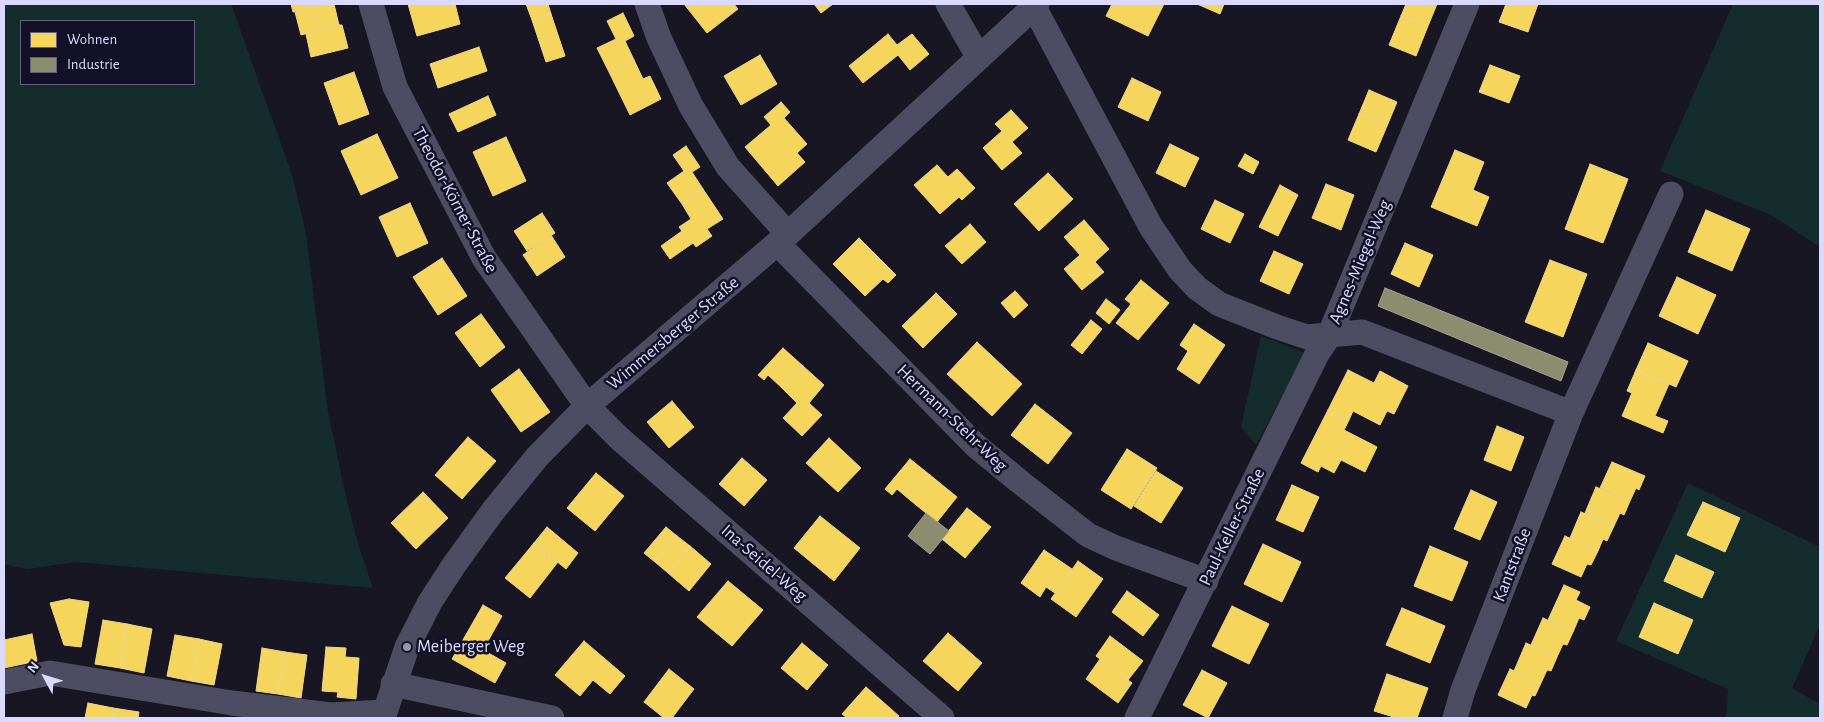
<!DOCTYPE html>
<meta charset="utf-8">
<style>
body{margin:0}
#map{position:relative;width:1824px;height:722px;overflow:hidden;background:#171622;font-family:"Alegreya Sans",sans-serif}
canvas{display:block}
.frame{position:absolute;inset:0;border:5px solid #dbd9fd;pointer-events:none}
.legend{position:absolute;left:20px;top:20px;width:175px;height:65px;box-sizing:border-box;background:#131127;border:1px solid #63617d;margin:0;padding:6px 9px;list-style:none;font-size:15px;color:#dbd9fd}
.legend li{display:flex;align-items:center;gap:10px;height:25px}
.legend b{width:25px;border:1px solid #63617d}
.north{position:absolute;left:20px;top:652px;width:50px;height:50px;-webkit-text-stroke:4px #131127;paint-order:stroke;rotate:309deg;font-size:14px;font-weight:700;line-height:20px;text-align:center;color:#dbd9fd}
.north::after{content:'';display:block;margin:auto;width:18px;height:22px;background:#dbd9fd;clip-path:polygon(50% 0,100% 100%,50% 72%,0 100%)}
</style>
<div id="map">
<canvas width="1824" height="722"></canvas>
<div class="frame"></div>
<ul class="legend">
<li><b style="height:14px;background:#f6d55c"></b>Wohnen</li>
<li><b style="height:14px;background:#8c8c6e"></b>Industrie</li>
</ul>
<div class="north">N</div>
</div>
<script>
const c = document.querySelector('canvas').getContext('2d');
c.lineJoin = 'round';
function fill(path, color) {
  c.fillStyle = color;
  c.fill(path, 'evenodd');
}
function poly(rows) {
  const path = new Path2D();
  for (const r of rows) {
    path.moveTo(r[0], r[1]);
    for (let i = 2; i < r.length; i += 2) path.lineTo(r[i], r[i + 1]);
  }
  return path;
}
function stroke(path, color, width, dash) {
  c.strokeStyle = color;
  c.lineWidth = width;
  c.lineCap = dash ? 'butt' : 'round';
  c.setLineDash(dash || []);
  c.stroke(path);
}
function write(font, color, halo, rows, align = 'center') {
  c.font = font + ' "Alegreya Sans",sans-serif';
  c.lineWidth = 5;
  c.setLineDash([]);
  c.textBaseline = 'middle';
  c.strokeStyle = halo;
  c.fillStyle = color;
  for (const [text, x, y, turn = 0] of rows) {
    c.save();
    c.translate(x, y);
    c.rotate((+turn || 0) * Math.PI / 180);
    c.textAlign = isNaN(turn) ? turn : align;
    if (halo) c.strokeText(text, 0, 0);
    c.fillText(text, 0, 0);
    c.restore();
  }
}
const green = poly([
 [4,4,231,4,292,175,306,233,328,412,346,497,358,544,373,588,76,562,28,569,4,564],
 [21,21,194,21,194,84,21,84],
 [1733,4,1820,4,1820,247,1771,215,1660,171],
 [1261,336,1305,353,1256,445,1241,427],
 [1688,483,1820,547,1820,625,1792,688,1820,704,1820,718,1726,718,1728,689,1616,641]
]);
const homes = poly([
 [291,4,325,4,293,12,291,4],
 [325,4,334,4,339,25,301,35,295,12,325,4],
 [408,4,455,4,460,24,417,36,408,4],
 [526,4,548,4,551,14,532,20,526,4],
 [684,4,734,4,738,9,707,33,684,4],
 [814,4,833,4,821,13,814,4],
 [1112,4,1164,4,1148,36,1106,16,1112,4],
 [1197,4,1224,4,1220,14,1197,4],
 [1406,4,1437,4,1428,26,1401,16,1406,4],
 [1506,4,1538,4,1528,32,1499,22,1506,4],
 [623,13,634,36,625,41,634,60,609,72,597,48,616,39,607,21,623,13],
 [551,14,565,56,546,62,532,20,551,14],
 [1401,16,1428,26,1416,56,1389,45,1401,16],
 [339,25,342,25,348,48,311,57,306,34,339,25],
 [888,34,897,45,912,34,929,54,910,70,898,55,863,83,849,66,888,34],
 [479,47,487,71,438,88,430,64,479,47],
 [760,55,777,84,741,105,724,76,760,55],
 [634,60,643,79,650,76,661,99,630,115,609,72,634,60],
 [1490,65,1520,76,1509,103,1479,92,1490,65],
 [354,72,369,114,339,125,324,83,354,72],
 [1132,78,1161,92,1148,121,1118,107,1132,78],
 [1369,90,1397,102,1387,126,1359,114,1369,90],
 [488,96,496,115,458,132,449,114,488,96],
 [781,102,790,112,784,118,807,144,797,153,805,162,778,186,745,147,771,125,764,117,781,102],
 [1011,110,1028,128,1012,142,1022,153,1002,170,983,148,1002,131,995,124,1011,110],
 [1359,114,1387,126,1376,152,1348,140,1359,114],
 [377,134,398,178,361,195,341,151,377,134],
 [506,137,526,181,493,196,473,152,506,137],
 [1170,144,1199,158,1185,187,1156,173,1170,144],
 [686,146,700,167,692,172,703,189,682,204,667,183,684,171,673,155,686,146],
 [1455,150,1484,162,1473,190,1489,197,1477,226,1431,207,1455,150],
 [1245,154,1259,162,1253,174,1238,166,1245,154],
 [1590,164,1628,179,1603,243,1565,229,1590,164],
 [937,165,948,177,957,169,975,188,962,200,959,197,940,214,914,185,937,165],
 [1048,173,1073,199,1039,231,1014,204,1048,173],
 [1326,184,1354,195,1341,230,1312,218,1326,184],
 [1280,185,1298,195,1278,236,1259,227,1280,185],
 [703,189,723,219,707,229,712,236,696,247,693,243,670,259,661,246,682,231,679,227,691,219,682,204,703,189],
 [1215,200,1244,214,1230,243,1201,229,1215,200],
 [410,203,428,243,397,257,379,217,410,203],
 [1706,210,1750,229,1732,271,1688,252,1706,210],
 [542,213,555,233,527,251,514,231,542,213],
 [1084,220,1109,249,1095,262,1104,272,1082,290,1064,269,1080,255,1064,237,1084,220],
 [970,224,986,242,962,264,945,246,970,224],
 [551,235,565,257,537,276,523,255,551,235],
 [859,238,896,275,888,283,883,279,865,296,833,264,859,238],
 [1405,243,1433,255,1419,287,1391,274,1405,243],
 [1274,251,1303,264,1289,294,1260,281,1274,251],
 [442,258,467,296,438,315,413,277,442,258],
 [1550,260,1587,274,1563,337,1525,322,1550,260],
 [1677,277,1716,295,1698,334,1659,316,1677,277],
 [1141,280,1169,303,1138,340,1116,323,1131,304,1125,299,1141,280],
 [1015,291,1028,305,1014,318,1001,303,1015,291],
 [936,293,957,314,923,348,902,326,936,293],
 [1106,299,1120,310,1109,324,1096,313,1106,299],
 [481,314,505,347,480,367,455,333,481,314],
 [1091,320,1102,329,1082,354,1071,345,1091,320],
 [1194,324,1225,345,1199,384,1177,369,1188,351,1180,345,1194,324],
 [977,342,1022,384,992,416,947,374,977,342],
 [1648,343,1688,361,1676,387,1636,370,1648,343],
 [783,348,803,366,782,388,768,375,764,380,758,375,783,348],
 [803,366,824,385,809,403,822,415,802,436,783,418,797,403,782,388,803,366],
 [519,369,550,412,521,432,491,390,519,369],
 [1348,370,1374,383,1380,371,1408,386,1394,414,1387,411,1380,425,1353,411,1349,420,1328,410,1348,370],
 [1636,370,1669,384,1655,416,1668,421,1663,433,1622,416,1632,393,1627,391,1636,370],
 [672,401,694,427,669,448,647,422,672,401],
 [1035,404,1072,433,1048,464,1011,435,1035,404],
 [1328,410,1349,420,1344,430,1377,447,1365,472,1341,460,1334,473,1321,466,1318,472,1301,463,1328,410],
 [1497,426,1524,437,1511,471,1484,460,1497,426],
 [468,437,496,461,462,499,435,475,468,437],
 [829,438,861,468,838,492,806,463,829,438],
 [1127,449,1157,468,1131,509,1101,490,1127,449],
 [742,458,767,480,744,506,719,484,742,458],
 [910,459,930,475,910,500,897,489,892,495,885,489,910,459],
 [1612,462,1645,476,1639,490,1636,488,1630,501,1600,488,1612,462],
 [1156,471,1183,488,1161,523,1134,506,1156,471],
 [596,473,624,496,595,531,567,508,596,473],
 [930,475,957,497,937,522,910,500,930,475],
 [1292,485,1319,497,1303,532,1276,520,1292,485],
 [1596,487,1630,501,1624,515,1620,513,1614,526,1585,513,1596,487],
 [1471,490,1497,502,1480,540,1454,529,1471,490],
 [423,492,448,518,416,549,391,523,423,492],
 [1703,502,1740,518,1725,552,1687,535,1703,502],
 [967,508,991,527,965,558,942,539,967,508],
 [1581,512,1614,526,1607,541,1603,539,1598,551,1570,538,1581,512],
 [820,516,860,548,834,581,794,548,820,516],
 [547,527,578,553,566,569,534,543,547,527],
 [666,527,677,536,655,562,644,553,666,527],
 [677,536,690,546,668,573,655,562,677,536],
 [1565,536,1598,551,1591,565,1587,564,1581,577,1552,564,1565,536],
 [534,543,558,562,530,598,505,578,534,543],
 [1263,544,1301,562,1282,602,1244,584,1263,544],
 [690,546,711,564,689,591,668,573,690,546],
 [1430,546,1468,562,1452,601,1414,586,1430,546],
 [1044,550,1072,569,1055,593,1046,587,1040,597,1021,583,1044,550],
 [1676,555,1714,572,1702,598,1664,581,1676,555],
 [1078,561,1103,579,1076,617,1051,599,1078,561],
 [728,581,763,610,732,646,697,617,728,581],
 [1564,585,1580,592,1576,600,1590,607,1584,620,1579,618,1573,632,1548,620,1564,585],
 [1127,591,1159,615,1143,636,1112,612,1127,591],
 [69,599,89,602,81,647,64,645,50,603,69,599],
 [1654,603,1693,620,1678,654,1639,637,1654,603],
 [483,605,502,616,483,650,506,663,495,683,452,659,483,605],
 [1232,606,1269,624,1249,664,1212,646,1232,606],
 [1402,608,1445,626,1430,663,1386,645,1402,608],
 [1543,618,1573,632,1567,645,1563,644,1557,657,1531,645,1543,618],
 [103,620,127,624,120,668,95,664,103,620],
 [127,624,152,629,144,673,120,668,127,624],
 [948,633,982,663,958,691,923,661,948,633],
 [32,634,37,661,4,668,4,640,32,634],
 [175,635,199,639,191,681,167,676,175,635],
 [1110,636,1143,661,1128,680,1096,656,1110,636],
 [199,639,222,644,214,685,191,681,199,639],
 [584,641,625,676,610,694,593,680,580,696,555,675,584,641],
 [802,643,828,665,807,690,781,668,802,643],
 [1526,643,1557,657,1551,671,1547,670,1541,683,1514,671,1526,643],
 [326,647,346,648,345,657,359,658,356,699,337,697,338,692,322,691,326,647],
 [262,648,285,652,278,694,256,691,262,648],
 [285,652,307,655,301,698,278,694,285,652],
 [1100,659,1132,683,1118,703,1086,679,1100,659],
 [669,669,694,689,672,718,664,718,644,702,669,669],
 [1510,669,1541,683,1535,696,1532,695,1526,708,1498,695,1510,669],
 [1202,670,1227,683,1208,718,1183,705,1202,670],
 [1387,674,1428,688,1417,718,1397,718,1374,711,1387,674],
 [866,687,899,716,897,718,847,718,842,714,866,687],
 [88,703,113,708,112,718,85,718,88,703],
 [113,708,139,712,138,718,112,718,113,708]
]);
const industry = poly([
 [1385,288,1568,362,1561,381,1378,306,1385,288],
 [926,513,949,531,930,554,908,536,926,513]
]);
const street = poly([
 [371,4,395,87,484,258,587,406,619,438,942,718],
 [647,4,659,38,691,106,728,167,788,234],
 [948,4,979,58],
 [1034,7,1151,227,1180,270,1197,288,1219,304,1277,327,1307,337,1362,332,1571,413],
 [778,244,975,445,1020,482,1088,535,1116,548,1206,581],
 [4,682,50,673,232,703,331,715,384,712],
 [393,684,552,718],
 [383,718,407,647,430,602,454,565,493,511,537,457,587,406,788,234,1037,4],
 [1137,718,1317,354,1329,336,1467,4],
 [1455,718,1463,690,1571,413,1671,194]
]);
const markers = [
 [407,647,5,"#9695b0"]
];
const streetNames = [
 ["Theodor-Körner-Straße",455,200,62],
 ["Agnes-Miegel-Weg",1360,262,-67],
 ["Wimmersberger Straße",673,333,-40],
 ["Hermann-Stehr-Weg",952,418,44],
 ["Paul-Keller-Straße",1232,527,-64],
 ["Ina-Seidel-Weg",764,563,41],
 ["Kantstraße",1512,565,-69]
];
const poiNames = [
 ["Meiberger Weg",417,647]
];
fill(green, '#142d2c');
fill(homes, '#f6d55c');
stroke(homes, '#eed68c', 1);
fill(industry, '#8c8c6e');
stroke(industry, '#a4a399', 1);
stroke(street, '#4c4c62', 25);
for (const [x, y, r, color] of markers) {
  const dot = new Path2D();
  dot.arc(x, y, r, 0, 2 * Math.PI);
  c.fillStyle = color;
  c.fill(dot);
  stroke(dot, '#131127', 2);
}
write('18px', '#dbd9fd', '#131127', streetNames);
write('18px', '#dbd9fd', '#131127', poiNames, 'left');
</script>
